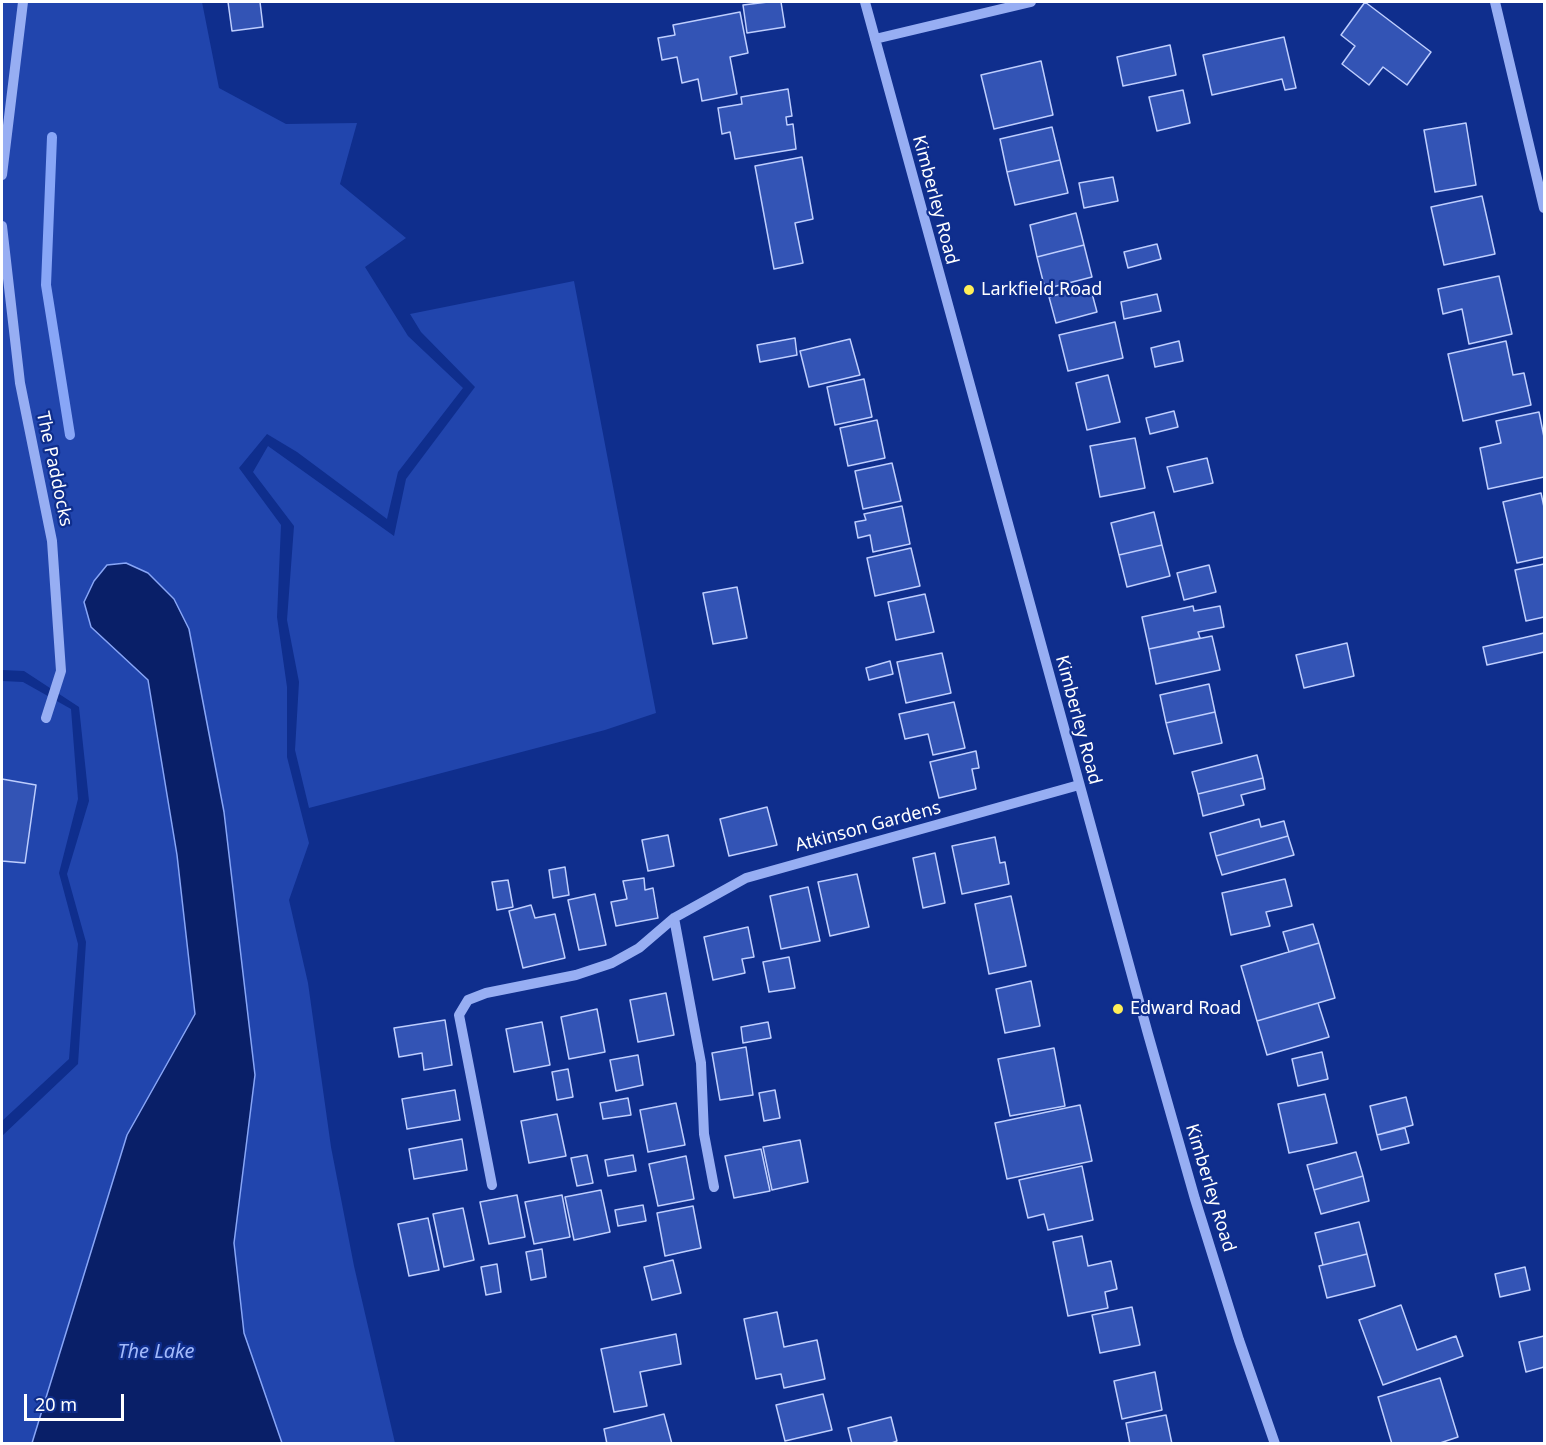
<!DOCTYPE html>
<style>
body{margin:0}
#map{position:relative;width:1546px;height:1445px;overflow:hidden;background:#0f2e8d;font-family:"Noto Sans",sans-serif}
canvas{display:block}
.frame{position:absolute;inset:0;border:3px solid #fff;pointer-events:none}
.scale{position:absolute;left:24px;top:1394px;width:100px;height:27px;box-sizing:border-box;border:3px solid #fff;border-top:0;padding-left:8px;font-size:18px;line-height:21px;white-space:nowrap;color:#fff;-webkit-text-stroke:4px #0f2e8d;paint-order:stroke}
</style>
<div id="map">
<canvas width="1546" height="1445"></canvas>
<div class="frame"></div>
<div class="scale">20 m</div>
</div>
<script>
const c = document.querySelector('canvas').getContext('2d');
c.lineJoin = 'round';
function fill(path, color) {
  c.fillStyle = color;
  c.fill(path, 'evenodd');
}
function poly(rows) {
  const path = new Path2D();
  for (const r of rows) {
    path.moveTo(r[0], r[1]);
    for (let i = 2; i < r.length; i += 2) path.lineTo(r[i], r[i + 1]);
  }
  return path;
}
function stroke(path, color, width, dash) {
  c.strokeStyle = color;
  c.lineWidth = width;
  c.lineCap = dash ? 'butt' : 'round';
  c.setLineDash(dash || []);
  c.stroke(path);
}
function write(font, color, halo, rows, align = 'center') {
  c.font = font + ' "Noto Sans",sans-serif';
  c.lineWidth = 4.5;
  c.setLineDash([]);
  c.textBaseline = 'middle';
  c.strokeStyle = halo;
  c.fillStyle = color;
  for (const [text, x, y, turn = 0] of rows) {
    c.save();
    c.translate(x, y);
    c.rotate((+turn || 0) * Math.PI / 180);
    c.textAlign = isNaN(turn) ? turn : align;
    if (halo) c.strokeText(text, 0, 0);
    c.fillText(text, 0, 0);
    c.restore();
  }
}
const green = poly([
 [2,2,202,2,219,88,286,124,357,123,340,184,406,238,365,267,408,336,463,388,398,472,387,519,297,452,267,434,239,468,281,525,277,617,287,687,287,757,309,843,289,900,308,983,331,1147,354,1266,395,1443,282,1443,244,1333,234,1243,255,1075,189,628,174,598,148,573,91,627,148,680,177,855,195,1014,127,1135,32,1443,2,1444,2,1136,78,1064,86,942,67,874,89,801,79,707,24,671,2,670],
 [574,281,656,713,605,730,309,808,295,750,299,682,287,620,294,526,253,472,268,446,394,536,406,479,475,387,421,332,410,314],
 [2,681,23,682,71,709,78,799,59,873,78,944,69,1059,2,1121]
]);
const water = poly([
 [126,563,148,573,174,599,189,629,224,812,255,1075,234,1243,244,1333,282,1443,32,1443,127,1135,195,1014,177,855,148,680,91,627,84,602,94,581,107,565,126,563]
]);
const stream = poly([
 [52,137,46,285,70,435]
]);
const building = poly([
 [228,2,260,2,263,27,232,31,228,2],
 [768,2,781,2,785,27,747,33,743,5,768,2],
 [1365,2,1431,52,1407,85,1383,67,1369,85,1342,64,1355,46,1341,35,1365,2],
 [740,12,748,53,730,57,737,94,702,101,698,79,682,83,677,57,662,60,658,38,675,35,673,25,740,12],
 [1284,37,1296,88,1285,90,1282,79,1212,95,1203,55,1284,37],
 [1170,45,1176,75,1123,86,1117,57,1170,45],
 [1041,61,1053,115,994,129,981,75,1041,61],
 [788,89,792,116,786,117,787,125,793,124,796,149,735,159,730,132,722,134,718,108,742,104,741,97,788,89],
 [1183,90,1190,123,1157,131,1149,97,1183,90],
 [1466,123,1476,185,1435,192,1424,130,1466,123],
 [1052,127,1060,160,1007,172,1000,139,1052,127],
 [802,157,813,219,795,223,803,263,774,269,755,166,802,157],
 [1060,160,1068,193,1015,205,1007,172,1060,160],
 [1113,177,1118,201,1084,208,1079,183,1113,177],
 [1482,196,1495,254,1444,265,1431,207,1482,196],
 [1076,213,1084,245,1037,257,1030,225,1076,213],
 [1157,244,1161,259,1128,268,1124,252,1157,244],
 [1084,245,1092,277,1045,289,1037,257,1084,245],
 [1499,276,1512,334,1469,344,1462,309,1443,314,1438,289,1499,276],
 [1090,286,1097,312,1056,323,1049,297,1090,286],
 [1157,294,1161,311,1124,319,1121,302,1157,294],
 [1115,322,1123,358,1068,371,1059,335,1115,322],
 [795,338,797,355,760,362,757,345,795,338],
 [850,339,860,375,809,387,800,351,850,339],
 [1179,341,1183,361,1155,367,1151,348,1179,341],
 [1506,341,1513,375,1524,373,1531,405,1463,421,1448,354,1506,341],
 [1108,375,1120,422,1087,430,1076,383,1108,375],
 [864,379,872,417,835,425,827,387,864,379],
 [1174,411,1178,427,1150,434,1146,418,1174,411],
 [1539,412,1544,437,1544,477,1488,489,1480,448,1501,443,1496,421,1539,412],
 [877,420,885,458,848,466,840,428,877,420],
 [1135,438,1145,488,1100,497,1090,446,1135,438],
 [1207,458,1213,483,1174,492,1167,467,1207,458],
 [892,463,901,501,863,509,855,471,892,463],
 [1541,493,1544,507,1544,557,1517,563,1503,502,1541,493],
 [902,506,910,544,873,552,870,535,858,538,855,522,866,520,864,514,902,506],
 [1154,512,1162,545,1119,555,1111,523,1154,512],
 [1162,545,1170,576,1127,587,1119,555,1162,545],
 [911,548,920,586,875,596,867,558,911,548],
 [1544,564,1544,617,1526,621,1515,570,1544,564],
 [1209,565,1216,592,1184,600,1177,573,1209,565],
 [737,587,747,638,713,644,703,593,737,587],
 [925,594,934,632,896,640,888,602,925,594],
 [1193,606,1194,611,1220,606,1224,627,1198,632,1200,638,1149,649,1142,617,1193,606],
 [1544,633,1544,652,1487,665,1483,647,1544,633],
 [1212,636,1220,670,1156,684,1149,649,1212,636],
 [1347,643,1354,676,1304,688,1296,655,1347,643],
 [942,653,951,693,906,703,897,662,942,653],
 [890,661,893,674,869,680,866,668,890,661],
 [1209,684,1215,712,1166,723,1160,695,1209,684],
 [954,702,965,748,933,755,928,734,905,739,899,714,954,702],
 [1215,712,1222,743,1174,754,1166,723,1215,712],
 [976,751,979,768,972,769,976,789,939,798,930,762,976,751],
 [1257,755,1263,778,1198,794,1192,772,1257,755],
 [1263,778,1265,789,1241,795,1244,805,1203,816,1198,794,1263,778],
 [2,779,36,785,25,863,2,861,2,779],
 [767,807,777,845,729,856,720,819,767,807],
 [1259,819,1261,827,1284,821,1288,836,1216,856,1210,833,1259,819],
 [668,835,674,866,648,871,642,840,668,835],
 [1288,836,1294,855,1222,875,1216,856,1288,836],
 [995,837,1000,863,1005,862,1009,884,962,894,952,846,995,837],
 [935,853,945,903,923,908,913,858,935,853],
 [565,867,569,895,553,898,549,870,565,867],
 [857,874,869,927,830,936,818,882,857,874],
 [644,878,645,890,653,888,658,918,616,926,611,902,627,899,623,881,644,878],
 [1285,879,1292,906,1266,912,1270,926,1231,935,1222,893,1285,879],
 [508,880,513,907,497,910,492,882,508,880],
 [808,887,820,941,781,949,770,896,808,887],
 [595,894,606,945,579,950,568,900,595,894],
 [1011,896,1026,966,989,974,975,904,1011,896],
 [531,905,535,918,555,914,565,958,523,968,509,911,531,905],
 [1313,924,1319,943,1289,952,1283,932,1313,924],
 [748,927,754,957,742,959,745,973,713,980,704,937,748,927],
 [1319,943,1335,998,1257,1021,1241,966,1319,943],
 [789,957,795,988,769,992,763,962,789,957],
 [1031,981,1040,1026,1005,1033,996,989,1031,981],
 [666,993,674,1035,638,1042,630,1000,666,993],
 [1318,1003,1329,1037,1267,1055,1257,1021,1318,1003],
 [597,1009,605,1052,569,1059,561,1017,597,1009],
 [445,1020,452,1065,424,1070,422,1053,399,1057,394,1028,445,1020],
 [542,1022,550,1065,514,1072,506,1029,542,1022],
 [768,1022,771,1038,743,1043,741,1027,768,1022],
 [746,1047,753,1095,720,1100,712,1053,746,1047],
 [1054,1048,1065,1106,1010,1116,998,1059,1054,1048],
 [1322,1052,1328,1079,1298,1086,1292,1059,1322,1052],
 [638,1055,643,1085,616,1091,610,1060,638,1055],
 [568,1069,573,1097,557,1100,552,1072,568,1069],
 [455,1090,460,1120,407,1129,402,1099,455,1090],
 [775,1090,780,1118,764,1121,759,1093,775,1090],
 [1325,1094,1337,1143,1289,1153,1278,1104,1325,1094],
 [1406,1097,1413,1125,1377,1135,1370,1106,1406,1097],
 [628,1098,631,1115,603,1119,600,1103,628,1098],
 [676,1103,685,1145,648,1152,640,1110,676,1103],
 [1080,1105,1092,1161,1007,1179,995,1123,1080,1105],
 [557,1114,566,1156,529,1163,521,1121,557,1114],
 [1405,1128,1409,1143,1381,1150,1377,1135,1405,1128],
 [462,1139,467,1170,414,1179,409,1149,462,1139],
 [800,1140,808,1182,772,1190,763,1147,800,1140],
 [761,1149,770,1191,734,1198,725,1156,761,1149],
 [1356,1152,1363,1176,1314,1190,1307,1165,1356,1152],
 [587,1155,593,1183,577,1186,571,1158,587,1155],
 [633,1155,636,1171,608,1176,605,1160,633,1155],
 [686,1156,694,1199,658,1206,649,1164,686,1156],
 [1082,1166,1093,1220,1048,1230,1044,1214,1028,1218,1019,1180,1082,1166],
 [1363,1176,1369,1201,1321,1214,1314,1190,1363,1176],
 [601,1190,610,1232,574,1240,565,1197,601,1190],
 [517,1195,525,1237,489,1244,480,1202,517,1195],
 [562,1195,570,1237,534,1244,525,1202,562,1195],
 [643,1205,646,1221,618,1226,615,1210,643,1205],
 [693,1206,701,1248,665,1256,657,1213,693,1206],
 [463,1208,474,1260,444,1267,433,1214,463,1208],
 [428,1218,439,1270,409,1276,398,1224,428,1218],
 [1359,1222,1367,1254,1323,1265,1315,1233,1359,1222],
 [1082,1236,1088,1266,1111,1261,1117,1289,1105,1292,1108,1308,1068,1316,1053,1242,1082,1236],
 [542,1249,546,1277,531,1280,526,1252,542,1249],
 [1367,1254,1375,1286,1327,1298,1319,1266,1367,1254],
 [673,1260,681,1293,652,1300,644,1267,673,1260],
 [497,1264,501,1292,486,1295,481,1267,497,1264],
 [1525,1267,1530,1290,1500,1297,1495,1274,1525,1267],
 [1401,1305,1417,1350,1456,1336,1463,1356,1383,1385,1359,1320,1401,1305],
 [1132,1307,1140,1345,1100,1353,1092,1315,1132,1307],
 [777,1312,784,1347,817,1340,825,1379,784,1388,781,1374,756,1379,744,1319,777,1312],
 [676,1334,681,1364,640,1372,647,1406,614,1412,601,1349,676,1334],
 [1544,1336,1544,1367,1526,1372,1519,1342,1544,1336],
 [1155,1372,1162,1410,1122,1419,1114,1381,1155,1372],
 [1440,1378,1458,1437,1437,1444,1392,1444,1378,1397,1440,1378],
 [823,1394,832,1430,785,1441,776,1405,823,1394],
 [664,1414,672,1444,607,1444,604,1429,664,1414],
 [1166,1415,1172,1444,1130,1444,1126,1423,1166,1415],
 [891,1417,897,1441,889,1444,852,1444,848,1428,891,1417]
]);
const minor = poly([
 [865,2,1148,1034,1195,1199,1239,1340,1275,1444],
 [1495,2,1544,208],
 [875,39,1031,2],
 [2,175,23,2],
 [2,226,20,383,52,541,61,671,46,718],
 [674,918,701,1063,704,1134,714,1187],
 [492,1185,459,1015,468,1000,486,993,576,975,612,963,639,948,674,918,746,878,1079,785]
]);
const markers = [
 [969,290,6,"#ffef58"],
 [1118,1009,6,"#ffef58"]
];
const streetNames = [
 ["Kimberley Road",935,200,75],
 ["The Paddocks",54,469,78],
 ["Kimberley Road",1078,720,75],
 ["Atkinson Gardens",868,827,-15],
 ["Kimberley Road",1210,1188,73]
];
const poiNames = [
 ["Larkfield Road",981,290],
 ["Edward Road",1130,1009]
];
const waterNames = [
 ["The Lake",156,1352]
];
fill(green, '#2145ad');
fill(water, '#091f68');
stroke(water, '#88a6f7', 1.5);
stroke(stream, '#88a6f7', 10);
fill(building, '#3354b5');
stroke(building, '#becefe', 1.5);
stroke(minor, '#97aef3', 10);
for (const [x, y, r, color] of markers) {
  const dot = new Path2D();
  dot.arc(x, y, r, 0, 2 * Math.PI);
  c.fillStyle = color;
  c.fill(dot);
  stroke(dot, '#0f2e8d', 2);
}
write('18px', '#fff', '#0f2e8d', streetNames);
write('18px', '#fff', '#0f2e8d', poiNames, 'left');
write('italic 20px', '#a2b9fa', '#0f2e8d', waterNames);
</script>
